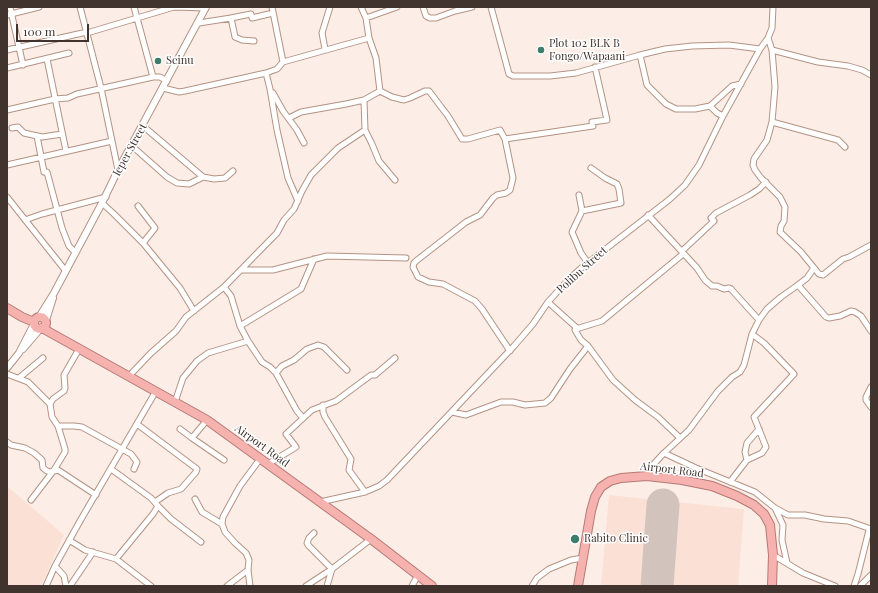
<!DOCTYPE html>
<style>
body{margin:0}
#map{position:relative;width:878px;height:593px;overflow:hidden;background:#fceee7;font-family:"Playfair Display",serif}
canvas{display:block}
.frame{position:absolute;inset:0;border:8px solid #41332d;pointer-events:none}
.scale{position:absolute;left:16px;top:24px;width:73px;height:18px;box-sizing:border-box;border:2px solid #41332d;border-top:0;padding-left:5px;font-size:12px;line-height:14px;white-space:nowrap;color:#41332d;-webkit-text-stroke:3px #fff;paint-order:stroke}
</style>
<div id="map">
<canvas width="878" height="593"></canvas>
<div class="frame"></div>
<div class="scale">100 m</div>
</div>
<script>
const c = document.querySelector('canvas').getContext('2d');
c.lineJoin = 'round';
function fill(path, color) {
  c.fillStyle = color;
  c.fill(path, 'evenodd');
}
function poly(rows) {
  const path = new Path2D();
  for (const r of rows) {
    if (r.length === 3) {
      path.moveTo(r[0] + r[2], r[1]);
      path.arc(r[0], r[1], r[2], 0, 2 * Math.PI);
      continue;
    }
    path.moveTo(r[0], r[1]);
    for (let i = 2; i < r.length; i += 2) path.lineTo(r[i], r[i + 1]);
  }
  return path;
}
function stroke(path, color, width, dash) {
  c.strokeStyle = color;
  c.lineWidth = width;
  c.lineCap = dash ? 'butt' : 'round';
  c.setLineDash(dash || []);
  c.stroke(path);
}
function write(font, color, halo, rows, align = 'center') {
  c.font = font + ' "Playfair Display",serif';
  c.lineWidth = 3;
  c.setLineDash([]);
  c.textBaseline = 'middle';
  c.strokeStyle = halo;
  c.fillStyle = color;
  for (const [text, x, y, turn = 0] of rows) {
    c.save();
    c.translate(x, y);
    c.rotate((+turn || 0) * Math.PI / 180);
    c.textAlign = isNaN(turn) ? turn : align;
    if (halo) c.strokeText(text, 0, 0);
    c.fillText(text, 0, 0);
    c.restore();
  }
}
const built = poly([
 [7,486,64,535,41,586,7,586],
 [609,495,744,509,738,586,601,586]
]);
const runway = poly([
 [657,586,663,505]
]);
const minor = poly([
 [10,7,23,65],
 [80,7,101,88,118,170],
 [134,7,153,77],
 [272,7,283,62],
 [361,7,366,18,369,38,376,58,380,91,392,97,404,100,410,98,425,91,429,91,448,116,462,139,468,139,500,130,505,139,593,126,592,122,607,120,595,67],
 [423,7,426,16,430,18,436,18,455,11,472,7],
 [491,7,509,74,513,76,550,76,576,73,640,55,665,49,692,46,729,45,760,49],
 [7,15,39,7],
 [231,18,235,37,242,40,254,41],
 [366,18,397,7],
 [199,23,231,18,251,14,252,18,273,13],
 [87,33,174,7,206,8],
 [768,38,772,50,775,87,772,122,767,140,754,159,753,165,755,170,761,178,780,197,785,207,784,221,781,226,780,232,801,252,819,274,823,275,843,259,849,257,871,245],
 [325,49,322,33,330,7],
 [7,50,87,32],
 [772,50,818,62,848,66,862,70,871,75],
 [640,55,647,85,666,104,676,109,695,109,710,106,717,113,723,116],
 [47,59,66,151],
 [7,68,69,53],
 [266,73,277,69,283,62,369,38],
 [163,88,179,92,185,91,266,73,270,89,277,130,288,178,298,201],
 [273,93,283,111,297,130,304,143],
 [710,106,732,86,741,84],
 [7,110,55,99,68,98,77,94,153,77,160,77,167,81],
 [289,118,301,112,346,104,364,100],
 [772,122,838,140,845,147],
 [143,126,203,177,214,179,225,178,233,171],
 [12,128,18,127,24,133,42,137,62,134],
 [365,130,372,144,379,161,395,180],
 [37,136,44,172,47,172,62,228,69,246,75,252],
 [505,139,513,178,510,190,506,193,497,195,493,198,480,215,466,222,416,261,414,263,413,267,418,277,429,282,443,284,475,301,482,309,510,351],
 [132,146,167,177,177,183,189,184,203,177],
 [7,165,112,141],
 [579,195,582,211,572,232,581,253,588,263],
 [7,197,65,270],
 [102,203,114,214,143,243,180,288,194,311],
 [138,206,155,228,143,243],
 [582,211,621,203,619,189,617,184,605,178,591,168],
 [648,215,697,268,705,280,712,286,717,286,724,289,729,288,731,289,759,320],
 [25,220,42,214,106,197],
 [682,251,714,221,711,218,716,213,750,195,759,189,766,182],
 [242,270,273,270,327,256,406,258],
 [798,285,826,317,829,318,840,316,851,311,855,312,861,316,871,331],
 [224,287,231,296,240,326,248,341,262,362,270,367,276,373,297,411,303,418],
 [548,302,578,329,575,330,581,340,588,346,613,380,635,400,658,417,680,438],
 [240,326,301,289,314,259],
 [576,329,602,321,683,254],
 [79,349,64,375,65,388,64,391,53,399,50,404,52,417,58,426,74,426,82,427,131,454,137,462,134,469],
 [276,373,282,366,294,360,307,349,318,345,324,347,347,370],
 [7,374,28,382,50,404],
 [129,376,151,353,176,331,186,317,224,287,277,233,284,220,294,209,302,191,311,175,338,148,365,130,364,100,380,91],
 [19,378,43,358],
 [871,387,866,397,866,400,871,407],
 [175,402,183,378,197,361,208,353,248,341],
 [323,405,323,412,325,417,351,459,349,470,365,492],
 [452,412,466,415,501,402,513,402,525,405,545,403,551,398,570,369,588,346],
 [207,420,192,438,224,460],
 [137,424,197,469,196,472,181,489,168,493,155,502],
 [180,429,192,438],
 [7,442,11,445,25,448,34,453,42,460,43,468,47,471,50,472,58,470,96,495],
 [664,453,696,468,755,492,775,508,788,515,805,515,824,519,848,521,871,529],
 [747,460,745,452,747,443,759,429],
 [268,464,296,447,286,434,312,410,336,401,371,375,375,375,395,358],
 [111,469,151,498,158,506,153,514,116,559],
 [647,476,651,467,664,453,689,430,718,391,732,377,740,372,744,365,752,334,759,320,767,309,781,297,798,285,807,278,814,268],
 [730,482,747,460,762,453,766,447,754,417,794,374,764,343,752,334],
 [195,499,202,512,222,524],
 [31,500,54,470,65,452,65,449,58,426],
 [320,502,365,492,379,486,387,480,514,346,533,324,548,302,570,278,580,269,670,199,685,185,699,165,723,116,760,49,768,38,772,28,773,7],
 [158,506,171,519,201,542],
 [775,508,783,525,782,540,787,563],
 [314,533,309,538,307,543,309,546,332,569,327,586],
 [69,540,85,550,116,559,151,586],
 [773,555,803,573,835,586],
 [55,566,64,576,66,586],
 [46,586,55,566,80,521,156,391],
 [70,586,93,552],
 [227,586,248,570],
 [250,586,248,570,249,560,246,553,235,543,225,532,222,524,223,517,240,486,260,459],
 [306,586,332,569,371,539],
 [412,586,418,575],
 [532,586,537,578,549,569,571,560,583,558],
 [854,586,858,574,869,530],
 [860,586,871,575]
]);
const tertiary = poly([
 [39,317,54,293,102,203,118,170,206,7],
 [46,320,53,298],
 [23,349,40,329],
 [7,368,19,353,34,324]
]);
const trunk = poly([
 [7,308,22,317,34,322],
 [40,323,6],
 [42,328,207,420,371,539,432,586],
 [578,586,591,511,595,497,601,487,610,481,621,478,647,476,682,480,712,486,737,496,754,505,764,514,770,525,773,555,772,586]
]);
const markers = [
 [541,50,4,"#3d7d6b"],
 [158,61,4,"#3d7d6b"],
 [575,539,5,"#3d7d6b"]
];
const poiNames = [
 ["Plot 102 BLK B",549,44],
 ["Fongo/Wapaani",549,57],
 ["Seinu",166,61],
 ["Rabito Clinic",584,539]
];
const streetNames = [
 ["Ieper Street",130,150,-61],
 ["Polibu Street",582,270,-42],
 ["Airport Road",262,446,36],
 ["Airport Road",672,470,7]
];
fill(built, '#fbe1d5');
stroke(runway, '#d2c4bd', 33);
stroke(minor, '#b49383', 7);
stroke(tertiary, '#b49383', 8);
stroke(trunk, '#b57974', 10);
stroke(minor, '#fff', 5);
stroke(tertiary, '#fff', 6);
stroke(trunk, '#f6b2ae', 8);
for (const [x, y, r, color] of markers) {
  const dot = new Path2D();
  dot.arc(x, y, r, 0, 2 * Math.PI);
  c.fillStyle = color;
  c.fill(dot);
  stroke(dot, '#fff', 1.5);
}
write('11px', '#41332d', '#fff', poiNames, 'left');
write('11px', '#41332d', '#fff', streetNames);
</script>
